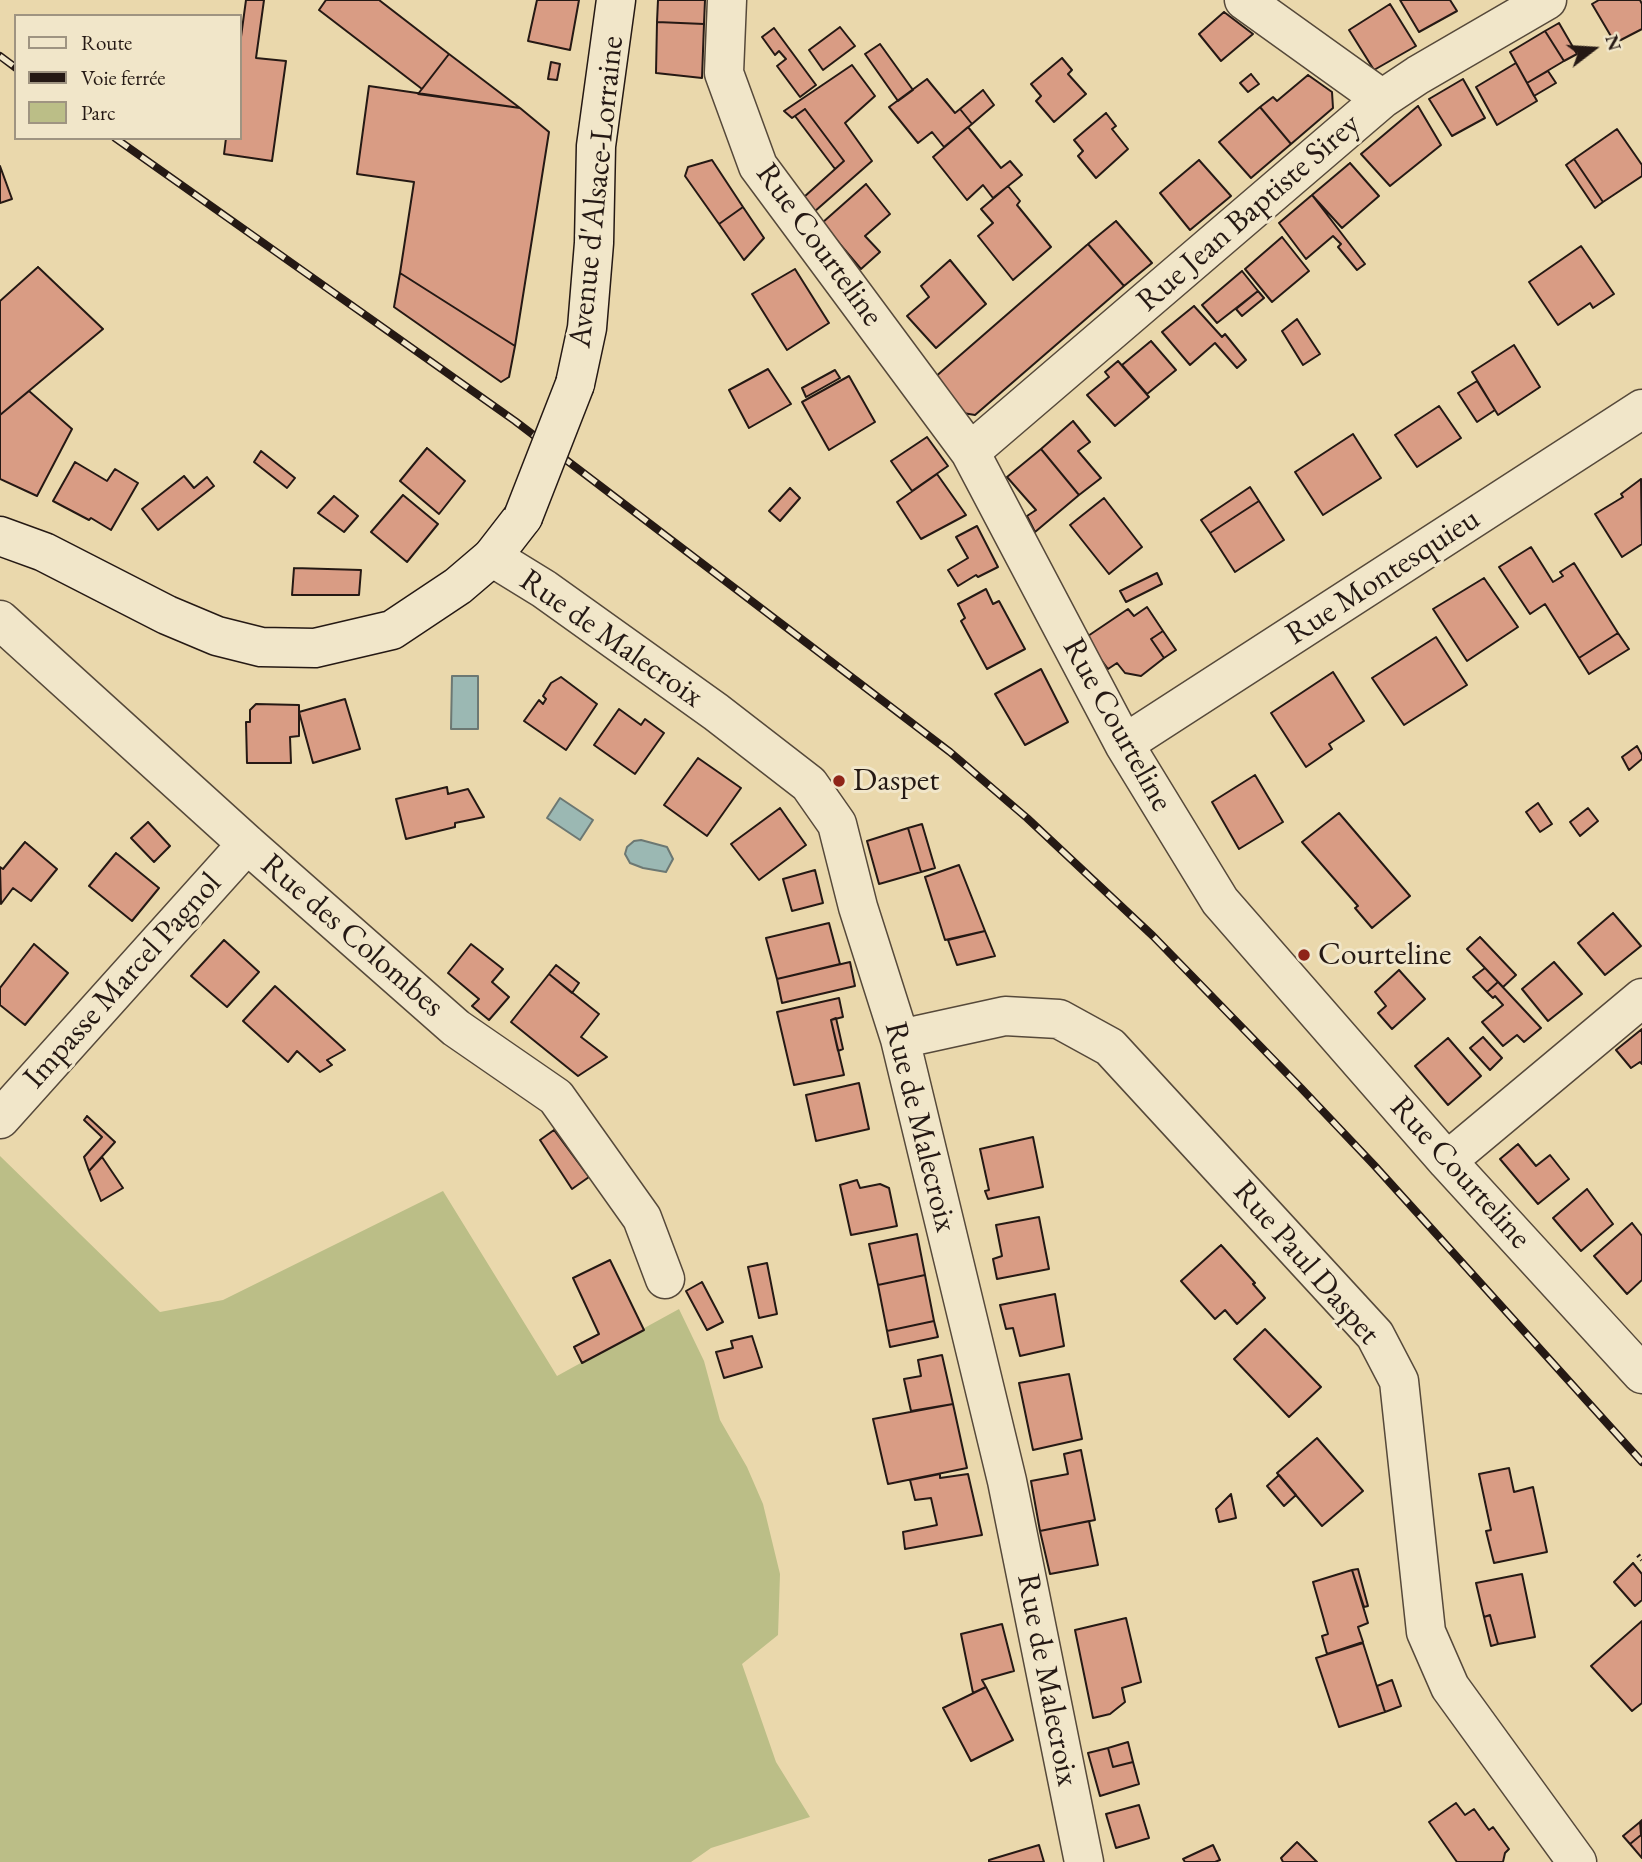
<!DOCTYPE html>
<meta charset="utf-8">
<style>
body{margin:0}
#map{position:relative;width:1642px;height:1862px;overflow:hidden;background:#ead8ac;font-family:"EB Garamond",serif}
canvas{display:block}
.legend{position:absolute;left:14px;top:14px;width:228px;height:126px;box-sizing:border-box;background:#f1e6c9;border:2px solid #9f9481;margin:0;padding:9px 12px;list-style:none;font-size:21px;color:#251914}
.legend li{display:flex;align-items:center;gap:14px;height:35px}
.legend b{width:35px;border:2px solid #9f9481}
.north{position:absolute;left:1558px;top:14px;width:70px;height:70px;-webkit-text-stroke:5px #f1e6c9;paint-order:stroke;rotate:73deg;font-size:19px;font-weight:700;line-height:28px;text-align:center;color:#251914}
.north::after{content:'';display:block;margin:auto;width:24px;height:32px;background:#251914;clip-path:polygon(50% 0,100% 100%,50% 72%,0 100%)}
</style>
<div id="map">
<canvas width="1642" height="1862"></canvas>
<ul class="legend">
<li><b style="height:9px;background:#f1e6c9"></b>Route</li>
<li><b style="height:9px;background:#251914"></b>Voie ferrée</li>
<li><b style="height:19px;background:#bbbe87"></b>Parc</li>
</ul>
<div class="north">N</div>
</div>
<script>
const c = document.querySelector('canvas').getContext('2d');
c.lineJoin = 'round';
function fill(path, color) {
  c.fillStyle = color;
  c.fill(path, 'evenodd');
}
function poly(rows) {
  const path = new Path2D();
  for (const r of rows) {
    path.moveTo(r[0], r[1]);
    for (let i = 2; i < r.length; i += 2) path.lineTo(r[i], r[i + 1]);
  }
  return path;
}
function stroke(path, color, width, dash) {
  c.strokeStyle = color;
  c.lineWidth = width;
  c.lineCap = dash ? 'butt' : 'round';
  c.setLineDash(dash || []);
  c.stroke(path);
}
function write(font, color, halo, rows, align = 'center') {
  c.font = font + ' "EB Garamond",serif';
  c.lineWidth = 6;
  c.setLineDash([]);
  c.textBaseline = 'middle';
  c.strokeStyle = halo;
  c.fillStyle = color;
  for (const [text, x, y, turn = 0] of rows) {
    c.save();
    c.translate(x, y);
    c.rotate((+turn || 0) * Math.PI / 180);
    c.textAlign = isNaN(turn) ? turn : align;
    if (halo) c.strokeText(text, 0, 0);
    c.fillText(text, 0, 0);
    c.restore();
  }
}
const green = poly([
 [0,1156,160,1312,223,1300,443,1191,557,1376,679,1309,704,1361,720,1420,747,1467,763,1504,780,1574,778,1635,742,1664,776,1762,810,1817,711,1848,691,1862,0,1862]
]);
const water = poly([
 [452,676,478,676,478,729,451,729,452,676],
 [560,798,593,820,580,840,547,818,560,798],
 [641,840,667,847,673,859,666,872,643,868,630,863,625,854,627,847,634,841,641,840]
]);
const building = poly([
 [246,0,264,0,256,58,286,61,272,161,224,154,226,138,240,138,240,44,246,0],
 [326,0,379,0,449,54,422,89,319,10,326,0],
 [537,0,579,0,570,50,528,41,537,0],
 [658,0,705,0,704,24,657,22,658,0],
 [1400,0,1450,0,1457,11,1419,32,1400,0],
 [1599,0,1640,0,1642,4,1642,29,1615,43,1592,4,1599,0],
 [1390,4,1416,46,1374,70,1349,30,1390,4],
 [1224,12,1253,34,1221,61,1199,34,1224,12],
 [657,22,704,24,702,78,656,73,657,22],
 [1559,23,1577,54,1564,61,1545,31,1559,23],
 [840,27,855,46,823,70,809,50,840,27],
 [774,28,816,85,800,97,777,66,786,59,779,51,775,55,762,37,774,28],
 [1545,31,1564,61,1527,83,1510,52,1545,31],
 [880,44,913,90,898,101,865,54,880,44],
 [449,54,520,108,418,94,449,54],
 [1062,58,1072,70,1068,74,1086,94,1054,122,1036,101,1041,96,1031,84,1062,58],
 [551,62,560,64,557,80,548,79,551,62],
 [1516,63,1537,101,1497,125,1476,87,1516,63],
 [852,65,875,96,845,123,872,161,814,212,804,197,844,161,805,109,792,118,784,111,852,65],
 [1548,71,1556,83,1534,96,1527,83,1548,71],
 [1251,74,1259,84,1248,92,1240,83,1251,74],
 [1308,75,1332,92,1333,108,1291,144,1260,107,1273,97,1277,101,1308,75],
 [927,79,955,113,960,109,972,124,944,147,932,132,918,143,889,107,927,79],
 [1463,79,1485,118,1452,136,1429,99,1463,79],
 [369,86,520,108,549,132,515,346,400,273,414,182,357,174,369,86],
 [983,90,994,105,972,124,960,109,983,90],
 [1418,106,1441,145,1390,186,1361,154,1418,106],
 [1260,107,1291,144,1251,178,1219,142,1260,107],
 [805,109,844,161,835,169,795,116,805,109],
 [1106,113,1116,126,1112,129,1128,149,1096,178,1078,156,1083,151,1074,140,1106,113],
 [968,127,1001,168,1010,161,1022,175,993,198,983,185,967,200,933,157,968,127],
 [1617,129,1642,165,1642,176,1603,202,1574,159,1617,129],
 [1574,159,1603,202,1595,208,1566,165,1574,159],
 [712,160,743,207,719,224,685,176,688,167,712,160],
 [1199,160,1231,196,1190,230,1160,193,1199,160],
 [1350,163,1379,196,1342,228,1312,195,1350,163],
 [0,166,12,199,0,203,0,166],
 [866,184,890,214,865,236,880,252,861,269,822,223,866,184],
 [1008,186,1020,201,1017,205,1051,247,1013,280,978,236,993,223,981,209,1008,186],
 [1312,195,1365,264,1357,270,1338,247,1341,244,1333,236,1306,259,1279,223,1312,195],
 [743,207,764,238,744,260,719,224,743,207],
 [1116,221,1152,263,1124,286,1088,244,1116,221],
 [1282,237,1309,271,1272,302,1245,269,1282,237],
 [1088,244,1124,286,975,415,957,412,934,378,1088,244],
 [1581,246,1614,294,1593,308,1590,303,1558,325,1529,282,1581,246],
 [950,260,986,304,936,348,907,316,929,297,921,286,950,260],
 [38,267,103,329,0,415,0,301,38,267],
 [795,269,829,323,787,350,752,294,795,269],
 [1242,271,1258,291,1217,323,1202,305,1242,271],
 [400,273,515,346,509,377,501,382,394,307,400,273],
 [1258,291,1264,298,1242,316,1236,309,1258,291],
 [1194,306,1222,337,1225,334,1246,360,1237,368,1215,343,1190,365,1162,332,1194,306],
 [1297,319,1320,354,1303,365,1282,331,1297,319],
 [1151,341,1176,370,1147,394,1122,365,1151,341],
 [1514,345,1540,387,1498,415,1472,372,1514,345],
 [1118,361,1149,397,1115,426,1087,395,1109,377,1105,372,1118,361],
 [768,369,791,404,749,428,729,390,768,369],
 [835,370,840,378,806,397,802,388,835,370],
 [849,376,875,422,829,450,802,402,849,376],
 [1477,381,1495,410,1477,422,1458,393,1477,381],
 [29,391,72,429,37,496,0,479,0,415,29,391],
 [1439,406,1461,438,1417,467,1395,435,1439,406],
 [1073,421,1090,442,1078,451,1101,478,1079,495,1041,449,1073,421],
 [1353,434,1381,478,1323,515,1295,472,1353,434],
 [927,437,948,466,912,491,891,461,927,437],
 [427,448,465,481,439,514,400,481,427,448],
 [1041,449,1079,495,1035,532,1027,516,1036,510,1007,477,1041,449],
 [261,451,295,478,287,488,254,462,261,451],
 [75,462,107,481,115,469,138,483,111,530,91,518,89,520,53,501,75,462],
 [937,474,966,515,921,539,897,502,937,474],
 [184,476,194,488,207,477,214,486,158,530,142,509,184,476],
 [1641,479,1642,544,1622,557,1595,514,1623,497,1621,494,1641,479],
 [1250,487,1259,501,1210,533,1201,520,1250,487],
 [790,488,800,498,780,521,769,511,790,488],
 [403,495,438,524,407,562,371,532,403,495],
 [334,496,358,516,344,532,318,513,334,496],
 [1104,498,1142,547,1109,574,1070,525,1104,498],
 [1259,501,1284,540,1235,572,1210,533,1259,501],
 [977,526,998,567,978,577,976,575,958,586,948,570,968,558,956,537,977,526],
 [1531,547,1553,582,1563,576,1560,572,1574,563,1618,633,1579,658,1545,604,1530,614,1499,567,1531,547],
 [294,568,361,570,359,595,292,595,294,568],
 [1157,573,1162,584,1126,602,1120,591,1157,573],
 [1484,578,1518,627,1467,661,1433,609,1484,578],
 [986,589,993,604,999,601,1025,649,987,669,961,621,965,618,958,604,986,589],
 [1147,607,1163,631,1151,639,1164,658,1141,676,1125,673,1117,663,1108,669,1085,638,1128,609,1134,616,1147,607],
 [1163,631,1176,650,1164,658,1151,639,1163,631],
 [1618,633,1629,649,1589,674,1579,658,1618,633],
 [1436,637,1467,685,1404,725,1372,678,1436,637],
 [1041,669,1068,722,1025,745,995,694,1041,669],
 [1333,672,1364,721,1329,744,1332,749,1306,767,1271,713,1333,672],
 [561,677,597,704,566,750,524,721,539,700,543,704,546,699,543,696,551,683,561,677],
 [345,699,360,749,313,763,299,712,345,699],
 [256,704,299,705,299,736,290,737,291,763,247,763,246,722,250,722,250,710,256,704],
 [619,709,641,725,645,719,664,733,635,774,594,745,619,709],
 [1637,746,1642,755,1642,759,1629,770,1622,757,1637,746],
 [698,758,741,788,707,836,664,805,698,758],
 [1255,775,1283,822,1239,849,1212,802,1255,775],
 [447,787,448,794,468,789,484,817,455,823,455,827,406,839,396,799,447,787],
 [1538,803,1552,824,1540,832,1526,812,1538,803],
 [780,808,806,845,759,880,731,844,780,808],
 [1588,808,1598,821,1580,836,1570,822,1588,808],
 [1339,813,1410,896,1372,928,1355,908,1358,906,1302,842,1339,813],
 [148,822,170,846,154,862,131,838,148,822],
 [922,824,935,868,921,872,908,828,922,824],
 [908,828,921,872,879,884,867,841,908,828],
 [25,842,57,869,31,901,13,888,1,904,0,867,3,869,25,842],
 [116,853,159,888,132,921,89,886,116,853],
 [959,865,985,931,945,940,925,877,959,865],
 [815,870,823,903,792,911,783,879,815,870],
 [1613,913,1641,946,1605,975,1578,943,1613,913],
 [829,923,840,964,777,979,766,938,829,923],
 [985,931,995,956,957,965,948,940,985,931],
 [1480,937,1516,975,1503,987,1467,949,1480,937],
 [224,940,259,972,227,1007,191,976,224,940],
 [34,944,68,973,25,1025,0,1005,0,988,34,944],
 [471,944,503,969,492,982,509,997,489,1020,472,1006,479,999,448,973,471,944],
 [850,962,855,986,782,1003,777,979,850,962],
 [1554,962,1582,994,1548,1021,1522,989,1554,962],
 [556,965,579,983,572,993,549,974,556,965],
 [1485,968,1498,982,1487,992,1473,977,1485,968],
 [1399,970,1425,999,1392,1029,1378,1013,1386,1006,1375,992,1399,970],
 [549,974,599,1014,581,1037,607,1057,578,1076,511,1022,549,974],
 [1498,982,1541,1028,1524,1042,1517,1035,1503,1046,1482,1022,1503,1005,1495,996,1493,998,1487,992,1498,982],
 [275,986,345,1050,327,1060,332,1065,320,1072,297,1051,288,1062,243,1021,275,986],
 [839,998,843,1017,831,1020,844,1075,794,1085,777,1012,839,998],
 [836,1018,843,1049,838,1051,831,1020,836,1018],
 [1642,1029,1642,1064,1640,1062,1631,1068,1616,1050,1642,1029],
 [1483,1037,1502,1058,1490,1070,1470,1048,1483,1037],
 [1448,1038,1481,1076,1448,1105,1415,1066,1448,1038],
 [859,1083,869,1129,816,1141,806,1095,859,1083],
 [87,1116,115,1142,89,1171,84,1157,102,1137,84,1120,87,1116],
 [554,1130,589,1177,572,1189,540,1140,554,1130],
 [1033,1137,1043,1187,988,1199,985,1191,989,1190,980,1149,1033,1137],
 [1518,1144,1536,1166,1550,1155,1569,1179,1538,1204,1500,1159,1518,1144],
 [102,1157,123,1188,101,1201,89,1171,102,1157],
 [857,1180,860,1188,880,1184,889,1188,897,1226,851,1235,840,1185,857,1180],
 [1587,1189,1613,1224,1581,1251,1553,1218,1587,1189],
 [1039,1217,1049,1269,997,1279,993,1259,1002,1256,996,1225,1039,1217],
 [1632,1223,1642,1236,1642,1280,1627,1294,1594,1256,1632,1223],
 [917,1234,925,1275,878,1285,869,1244,917,1234],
 [1221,1245,1255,1283,1253,1284,1265,1298,1237,1324,1225,1310,1215,1319,1181,1281,1221,1245],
 [610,1260,644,1330,582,1363,574,1347,599,1334,573,1278,610,1260],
 [767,1263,777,1314,759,1318,748,1267,767,1263],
 [925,1275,934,1321,887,1331,878,1285,925,1275],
 [702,1282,723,1322,707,1330,686,1291,702,1282],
 [1055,1294,1064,1346,1020,1356,1013,1328,1006,1329,1000,1305,1055,1294],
 [934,1321,938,1337,890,1347,887,1331,934,1321],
 [1265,1329,1321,1387,1289,1417,1234,1359,1265,1329],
 [752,1336,762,1367,724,1378,716,1352,733,1348,731,1341,752,1336],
 [942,1355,953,1404,911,1411,904,1379,921,1376,918,1360,942,1355],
 [1069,1374,1082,1439,1033,1450,1019,1383,1069,1374],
 [953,1404,967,1468,888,1484,873,1419,953,1404],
 [1317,1438,1363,1491,1322,1526,1277,1473,1317,1438],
 [1081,1450,1095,1520,1040,1531,1031,1481,1068,1474,1064,1454,1081,1450],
 [1509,1468,1514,1492,1533,1487,1547,1552,1494,1563,1486,1531,1491,1530,1479,1474,1509,1468],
 [940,1474,940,1478,968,1474,982,1535,905,1549,903,1532,937,1525,931,1498,915,1500,910,1480,940,1474],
 [1279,1475,1296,1495,1284,1506,1267,1486,1279,1475],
 [1231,1494,1236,1518,1219,1522,1216,1509,1231,1494],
 [1089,1521,1098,1565,1050,1574,1040,1531,1089,1521],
 [1633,1563,1642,1574,1642,1600,1635,1606,1614,1582,1633,1563],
 [1358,1569,1368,1606,1364,1607,1352,1570,1358,1569],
 [1352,1570,1368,1623,1358,1627,1363,1642,1327,1654,1322,1636,1328,1634,1313,1582,1352,1570],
 [1522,1574,1535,1637,1498,1644,1490,1615,1484,1617,1476,1583,1522,1574],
 [1490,1615,1498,1644,1491,1646,1484,1617,1490,1615],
 [1126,1618,1141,1682,1122,1688,1125,1702,1110,1714,1093,1718,1075,1630,1126,1618],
 [1642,1621,1642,1703,1632,1711,1591,1666,1642,1621],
 [1002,1624,1014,1671,982,1680,986,1687,973,1693,961,1634,1002,1624],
 [1363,1643,1385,1712,1339,1727,1316,1658,1363,1643],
 [1392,1680,1401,1706,1385,1712,1377,1686,1392,1680],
 [986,1687,1013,1740,971,1761,943,1708,986,1687],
 [1128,1742,1133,1762,1113,1767,1108,1748,1128,1742],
 [1108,1748,1113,1767,1133,1762,1139,1784,1100,1796,1088,1753,1108,1748],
 [1456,1803,1465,1815,1474,1809,1489,1830,1493,1827,1509,1849,1505,1853,1503,1862,1457,1862,1429,1822,1456,1803],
 [1139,1805,1149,1838,1116,1848,1106,1814,1139,1805],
 [1642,1820,1642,1858,1630,1844,1641,1835,1640,1822,1642,1820],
 [1640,1822,1641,1835,1630,1844,1623,1836,1640,1822],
 [1297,1842,1317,1862,1283,1862,1281,1858,1297,1842],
 [1039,1845,1044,1862,989,1862,989,1860,1039,1845],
 [1213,1845,1220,1860,1215,1862,1185,1862,1183,1859,1213,1845]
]);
const path = poly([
 [1638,1555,1642,1560]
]);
const street = poly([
 [727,0,724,73,758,166,970,452,1124,744,1220,901,1447,1161,1642,1374],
 [1244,0,1382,99],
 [970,452,1382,99,1418,75,1547,0],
 [492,557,544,589,716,712,809,784,837,824,858,907,900,1039,1007,1481,1084,1862],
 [0,620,247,844,456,1028,556,1097,642,1218,665,1279],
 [1124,744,1642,409],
 [900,1039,1005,1016,1059,1019,1110,1047,1375,1335,1399,1381,1426,1632,1450,1687,1577,1862],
 [0,1119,247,844],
 [1447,1161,1642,998]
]);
const secondary = poly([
 [575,384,587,328,594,243,596,146,616,0],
 [0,536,44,552,167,615,217,636,261,647,315,648,392,630,458,586,492,557,523,517]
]);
const rail = poly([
 [0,56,16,68],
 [115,138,515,421,950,752,1027,818,1153,936,1301,1088,1374,1165,1642,1462]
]);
const secondaryBridge = poly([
 [523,517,575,384]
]);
const markers = [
 [839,781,7,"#8f2418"],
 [1304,955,7,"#8f2418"]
];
const streetNames = [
 ["Avenue d'Alsace-Lorraine",597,192,-84],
 ["Rue Jean Baptiste Sirey",1249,213,-41],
 ["Rue Courteline",819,245,54],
 ["Rue Montesquieu",1383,577,-33],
 ["Rue de Malecroix",611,639,35],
 ["Rue Courteline",1117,725,61],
 ["Rue des Colombes",352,936,41],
 ["Impasse Marcel Pagnol",123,981,-48],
 ["Rue de Malecroix",920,1127,76],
 ["Rue Courteline",1460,1173,48],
 ["Rue Paul Daspet",1306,1263,49],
 ["Rue de Malecroix",1047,1680,79]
];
const poiNames = [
 ["Daspet",853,781],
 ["Courteline",1318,955]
];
fill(green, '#bbbe87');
fill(water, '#9bb8b3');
stroke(water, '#6c7873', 2);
fill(building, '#d99c84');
stroke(building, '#251914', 2);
stroke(street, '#56493a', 41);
stroke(secondary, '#251914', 41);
stroke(path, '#251914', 4.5, [2, 3.5]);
stroke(street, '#f1e6c9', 38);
stroke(secondary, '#f1e6c9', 38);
stroke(rail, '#251914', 8);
stroke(rail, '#f1e6c9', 5, [16]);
stroke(secondaryBridge, '#251914', 41, []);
stroke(secondaryBridge, '#f1e6c9', 38);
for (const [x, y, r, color] of markers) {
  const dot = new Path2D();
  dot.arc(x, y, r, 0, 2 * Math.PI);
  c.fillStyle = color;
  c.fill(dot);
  stroke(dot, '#f1e6c9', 2.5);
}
write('32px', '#251914', '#f1e6c9', streetNames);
write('32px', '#251914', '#f1e6c9', poiNames, 'left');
</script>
